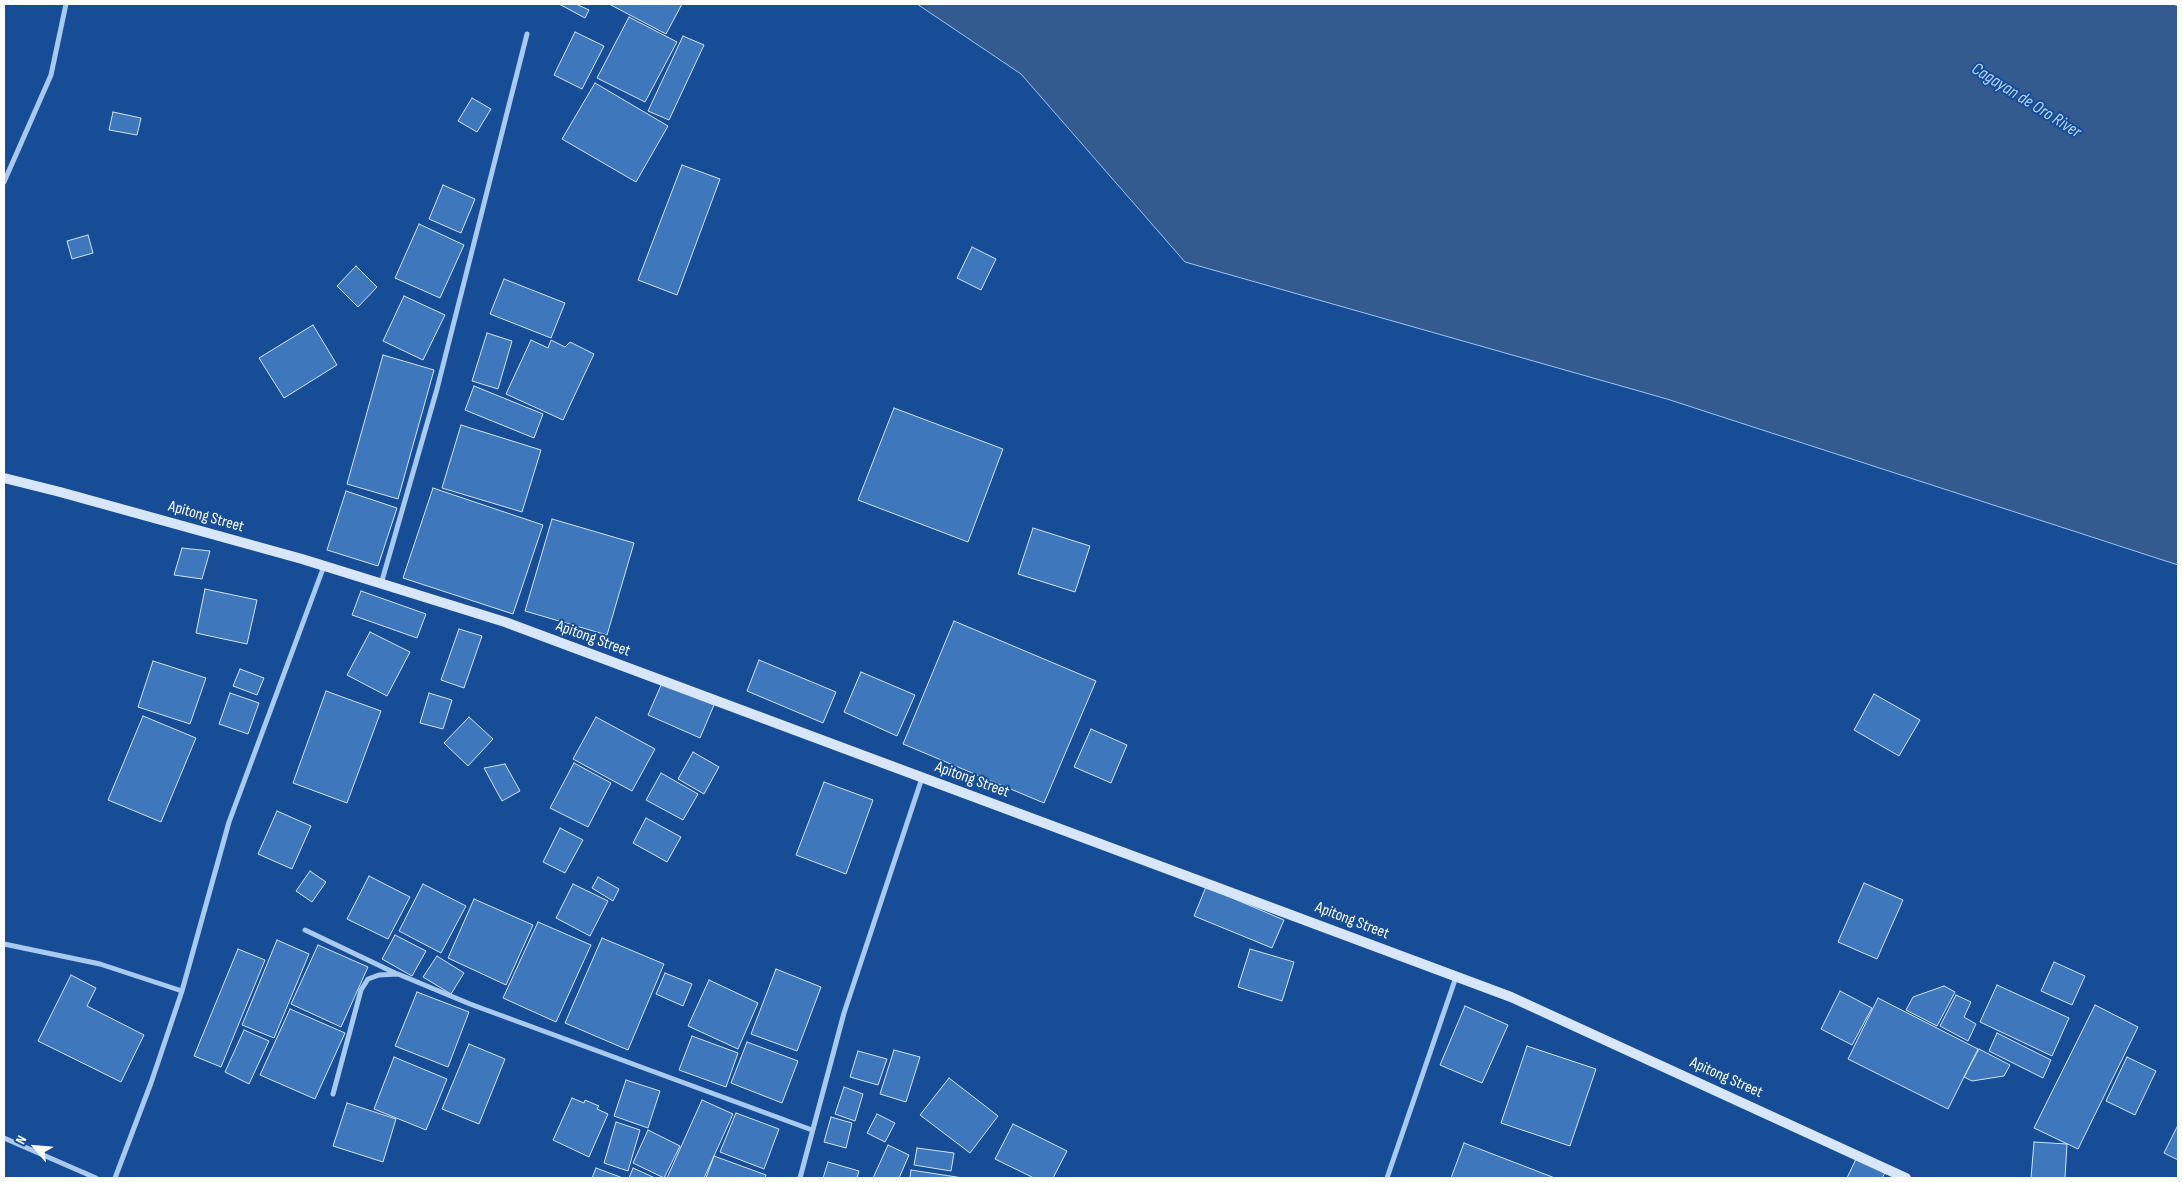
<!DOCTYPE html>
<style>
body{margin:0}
#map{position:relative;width:2182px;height:1182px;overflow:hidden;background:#174d96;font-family:"Sofia Sans Condensed",sans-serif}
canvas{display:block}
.frame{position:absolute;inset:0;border:5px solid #fff;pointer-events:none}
.north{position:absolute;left:10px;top:1122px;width:50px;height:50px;-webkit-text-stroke:4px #174d96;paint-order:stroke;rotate:297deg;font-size:14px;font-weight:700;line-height:20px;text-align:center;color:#fff}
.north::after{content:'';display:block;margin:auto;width:18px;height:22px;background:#fff;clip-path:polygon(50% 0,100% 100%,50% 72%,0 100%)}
</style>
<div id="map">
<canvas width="2182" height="1182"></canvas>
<div class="frame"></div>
<div class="north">N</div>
</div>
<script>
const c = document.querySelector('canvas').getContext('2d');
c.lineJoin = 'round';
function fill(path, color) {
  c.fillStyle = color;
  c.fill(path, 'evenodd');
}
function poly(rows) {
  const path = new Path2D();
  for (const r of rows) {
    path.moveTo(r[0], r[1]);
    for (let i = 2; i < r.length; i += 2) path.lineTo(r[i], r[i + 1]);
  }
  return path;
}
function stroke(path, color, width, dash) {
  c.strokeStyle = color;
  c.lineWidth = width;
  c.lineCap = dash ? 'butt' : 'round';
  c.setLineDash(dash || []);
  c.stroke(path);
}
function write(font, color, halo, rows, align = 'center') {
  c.font = font + ' "Sofia Sans Condensed",sans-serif';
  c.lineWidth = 4;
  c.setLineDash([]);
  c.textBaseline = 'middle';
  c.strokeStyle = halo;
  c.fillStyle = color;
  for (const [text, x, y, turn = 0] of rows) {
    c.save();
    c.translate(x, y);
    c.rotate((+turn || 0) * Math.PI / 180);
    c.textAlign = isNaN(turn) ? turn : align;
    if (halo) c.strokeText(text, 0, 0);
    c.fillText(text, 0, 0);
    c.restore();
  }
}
const water = poly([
 [917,4,2173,4,2178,6,2178,565,1667,399,1185,262,1021,74,917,4]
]);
const building = poly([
 [559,4,576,4,589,10,585,18,559,4],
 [609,4,682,4,666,34,609,4],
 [629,17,677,42,645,102,597,78,629,17],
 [575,32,604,46,582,89,554,75,575,32],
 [683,36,704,45,669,120,648,111,683,36],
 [595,83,668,126,636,182,562,139,595,83],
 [472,98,491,109,477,132,458,121,472,98],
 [113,112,141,118,137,135,109,130,113,112],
 [682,165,720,179,677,295,638,280,682,165],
 [443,185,475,199,461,233,429,219,443,185],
 [419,224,464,245,440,298,395,278,419,224],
 [88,235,93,253,72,259,67,241,88,235],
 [972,247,996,259,981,290,957,278,972,247],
 [356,266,377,287,358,307,337,286,356,266],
 [504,279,565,303,551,338,490,314,504,279],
 [404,296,445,315,423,360,383,341,404,296],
 [313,325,337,365,284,398,259,358,313,325],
 [487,333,512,341,498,389,472,381,487,333],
 [531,340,548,348,551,340,565,347,570,342,594,354,563,420,506,394,531,340],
 [383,355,434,370,398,499,347,484,383,355],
 [474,386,543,414,534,438,465,410,474,386],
 [894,408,1003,449,968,542,858,500,894,408],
 [461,425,541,450,522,512,442,488,461,425],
 [433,488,543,525,513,614,403,578,433,488],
 [346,491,397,508,378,566,327,550,346,491],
 [552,519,634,543,607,635,525,611,552,519],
 [1033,528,1090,546,1075,592,1018,574,1033,528],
 [182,548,210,551,202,579,174,575,182,548],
 [205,589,257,600,247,644,196,633,205,589],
 [361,591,426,614,417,638,352,615,361,591],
 [954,621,1096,681,1044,803,903,744,954,621],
 [459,629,482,636,464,688,441,680,459,629],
 [370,632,410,652,387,696,347,675,370,632],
 [759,660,836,692,823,723,747,691,759,660],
 [153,661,206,678,190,724,138,707,153,661],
 [240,669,264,678,257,695,233,686,240,669],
 [861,672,915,695,897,736,844,712,861,672],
 [662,683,714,705,700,738,648,715,662,683],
 [326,691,381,711,347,803,293,783,326,691],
 [230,693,259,703,248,734,219,724,230,693],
 [429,693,452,700,443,729,420,723,429,693],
 [1874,694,1920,720,1899,756,1854,730,1874,694],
 [143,716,196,738,161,822,108,800,143,716],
 [469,717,493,739,468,766,444,743,469,717],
 [596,717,655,749,632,791,573,759,596,717],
 [1091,729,1127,745,1111,783,1074,767,1091,729],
 [693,752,719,767,704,794,678,779,693,752],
 [574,763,611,783,588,827,550,808,574,763],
 [505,764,520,791,502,801,484,768,505,764],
 [661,773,698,794,683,820,646,800,661,773],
 [824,782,873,800,846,874,796,855,824,782],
 [277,811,311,826,292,869,258,854,277,811],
 [646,818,681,837,667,862,633,843,646,818],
 [560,828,583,840,565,873,543,862,560,828],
 [310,871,326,882,312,902,296,891,310,871],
 [369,876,410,897,388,939,347,919,369,876],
 [598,877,619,889,613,901,592,888,598,877],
 [1864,883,1903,900,1877,959,1838,942,1864,883],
 [423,884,466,906,441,953,399,931,423,884],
 [573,884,608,901,590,936,556,918,573,884],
 [1206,887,1284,920,1272,948,1194,916,1206,887],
 [474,899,533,925,506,985,448,958,474,899],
 [538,922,591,945,556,1022,503,998,538,922],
 [395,935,426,951,412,976,382,959,395,935],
 [602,938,664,964,628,1050,565,1023,602,938],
 [277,940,309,954,274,1038,242,1025,277,940],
 [318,945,368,967,341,1027,291,1004,318,945],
 [238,949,265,960,221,1067,194,1056,238,949],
 [1250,949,1294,962,1282,1001,1238,987,1250,949],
 [437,956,464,973,451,994,423,977,437,956],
 [2054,962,2085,976,2072,1005,2041,991,2054,962],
 [776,969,821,987,797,1051,751,1034,776,969],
 [665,973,692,984,683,1006,656,994,665,973],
 [71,975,96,988,87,1006,144,1035,121,1082,38,1041,71,975],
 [709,980,758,1003,738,1049,688,1026,709,980],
 [1997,985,2069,1018,2052,1056,1980,1022,1997,985],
 [1944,986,1955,992,1937,1026,1906,1010,1913,997,1944,986],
 [1840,991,1872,1008,1852,1045,1821,1029,1840,991],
 [417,992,469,1012,448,1067,395,1046,417,992],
 [1956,995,1971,1002,1964,1017,1976,1024,1968,1041,1940,1026,1956,995],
 [1878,998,1978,1049,1948,1109,1848,1059,1878,998],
 [2095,1005,2138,1027,2078,1149,2034,1128,2095,1005],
 [1465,1006,1508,1025,1482,1083,1440,1065,1465,1006],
 [290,1009,345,1033,315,1099,260,1075,290,1009],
 [244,1030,269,1041,249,1084,225,1072,244,1030],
 [1997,1033,2051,1060,2043,1078,1989,1051,1997,1033],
 [692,1036,738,1053,726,1087,679,1070,692,1036],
 [747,1042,798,1061,782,1103,731,1083,747,1042],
 [469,1044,505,1059,479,1124,442,1109,469,1044],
 [1527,1046,1596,1069,1570,1146,1501,1123,1527,1046],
 [1979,1049,2010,1065,2004,1076,1972,1081,1964,1077,1979,1049],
 [894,1050,920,1057,906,1102,880,1094,894,1050],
 [858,1051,887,1059,878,1085,850,1077,858,1051],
 [394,1057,447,1079,426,1130,374,1109,394,1057],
 [2127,1057,2156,1071,2135,1115,2106,1101,2127,1057],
 [949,1078,998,1116,970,1153,920,1115,949,1078],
 [626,1080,660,1091,648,1128,614,1116,626,1080],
 [844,1087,863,1094,855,1121,835,1114,844,1087],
 [572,1098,584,1103,585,1100,599,1106,597,1109,608,1114,589,1157,553,1140,572,1098],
 [702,1100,733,1114,704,1178,667,1178,702,1100],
 [347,1103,396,1119,383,1162,333,1146,347,1103],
 [736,1113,779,1129,764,1169,720,1152,736,1113],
 [877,1114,895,1123,885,1142,867,1133,877,1114],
 [831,1117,852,1123,846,1148,824,1142,831,1117],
 [616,1122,640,1130,628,1171,604,1163,616,1122],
 [1013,1124,1067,1151,1053,1178,1034,1178,995,1159,1013,1124],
 [2178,1125,2178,1160,2164,1153,2178,1125],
 [648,1130,680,1146,664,1178,633,1163,648,1130],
 [2034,1142,2067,1144,2065,1178,2031,1178,2034,1142],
 [1464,1143,1555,1178,1451,1178,1464,1143],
 [888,1145,909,1155,899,1178,873,1178,888,1145],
 [917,1148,954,1153,951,1171,914,1165,917,1148],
 [714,1156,766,1175,765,1178,706,1178,714,1156],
 [1856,1159,1885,1173,1882,1178,1847,1178,1856,1159],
 [828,1162,859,1171,857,1178,823,1178,828,1162],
 [596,1168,623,1178,592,1178,596,1168],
 [633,1168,655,1178,629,1178,633,1168],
 [911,1170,963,1178,910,1178,911,1170]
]);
const street = poly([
 [4,182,51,75,66,4],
 [381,584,437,389,527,34],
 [305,930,395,973],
 [4,944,100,964,182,991],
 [333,1094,361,990,368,979,379,975,398,974,470,1004,812,1130],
 [4,1138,96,1178],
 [115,1178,151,1083,182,991,229,822,324,566],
 [800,1178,844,1013,922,778],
 [1387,1178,1456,977]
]);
const secondary = poly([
 [4,478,60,492,302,559,505,622,1511,997,1906,1178]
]);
const streetNames = [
 ["Apitong Street",206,517,16],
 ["Apitong Street",593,639,20],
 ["Apitong Street",972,780,20],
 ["Apitong Street",1352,921,21],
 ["Apitong Street",1726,1078,24]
];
const waterNames = [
 ["Cagayan de Oro River",2026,101,32]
];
fill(water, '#345b90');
stroke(water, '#9bc4f4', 1);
fill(building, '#3f77bd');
stroke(building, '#cfe3fc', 1);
stroke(street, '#a8c9f1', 5);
stroke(secondary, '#d7e6fc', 10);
write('16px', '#fff', '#174d96', streetNames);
write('italic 18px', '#b5d3f8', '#174d96', waterNames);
</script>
